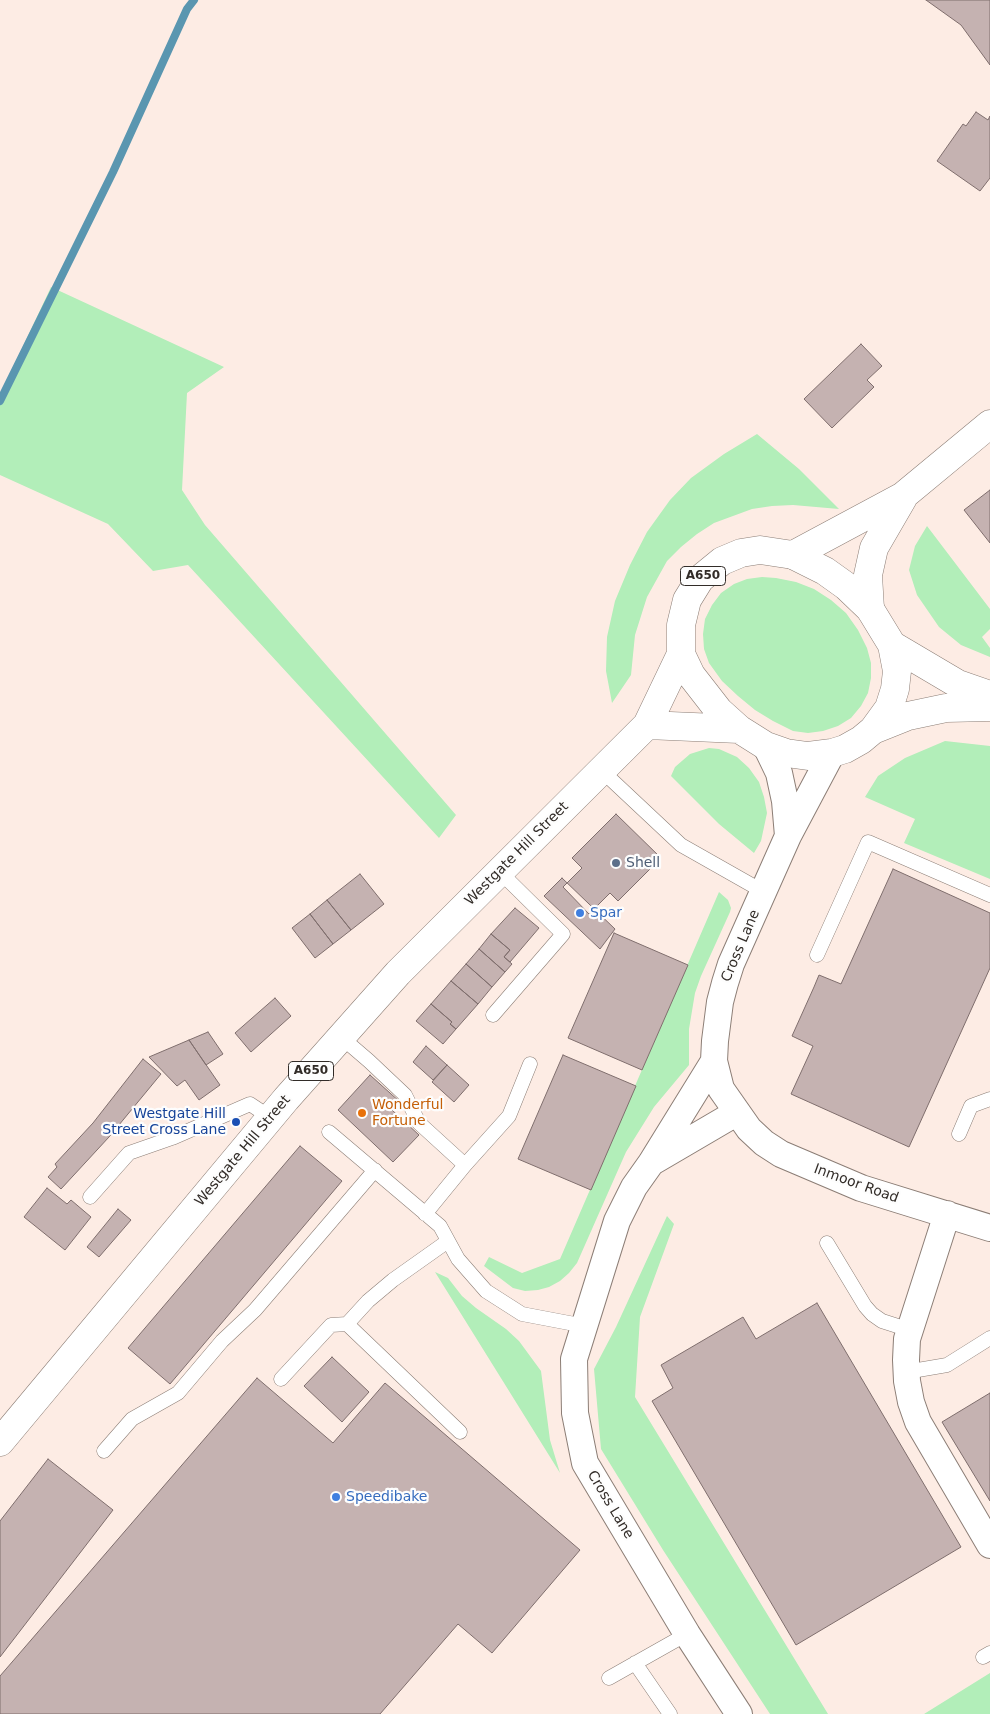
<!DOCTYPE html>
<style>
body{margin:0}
canvas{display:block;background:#fdece4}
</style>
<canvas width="990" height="1714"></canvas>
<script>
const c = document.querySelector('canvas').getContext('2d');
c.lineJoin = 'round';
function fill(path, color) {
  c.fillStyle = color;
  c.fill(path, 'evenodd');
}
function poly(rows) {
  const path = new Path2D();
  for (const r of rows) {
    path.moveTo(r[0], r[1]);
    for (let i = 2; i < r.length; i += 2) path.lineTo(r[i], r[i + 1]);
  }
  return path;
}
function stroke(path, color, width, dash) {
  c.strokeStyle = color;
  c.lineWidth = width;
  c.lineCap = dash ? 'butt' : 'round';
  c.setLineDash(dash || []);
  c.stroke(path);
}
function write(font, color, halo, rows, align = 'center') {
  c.font = font + ' "DejaVu Sans",sans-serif';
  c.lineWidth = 4.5;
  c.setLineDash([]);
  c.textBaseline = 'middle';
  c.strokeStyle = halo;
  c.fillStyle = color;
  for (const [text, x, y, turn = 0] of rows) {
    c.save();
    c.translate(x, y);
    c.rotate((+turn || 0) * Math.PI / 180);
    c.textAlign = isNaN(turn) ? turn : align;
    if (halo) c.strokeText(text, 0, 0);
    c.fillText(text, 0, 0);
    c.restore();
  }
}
const green = poly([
 [51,287,224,367,187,393,182,490,205,525,456,815,439,838,188,565,153,571,108,524,0,475,0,395],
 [757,434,799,469,839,509,793,505,772,506,752,509,714,523,697,534,681,547,667,561,647,597,635,635,631,675,612,703,606,671,607,637,615,601,630,565,647,532,670,500,691,478,724,454],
 [927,526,990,609,990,629,982,637,990,648,990,657,961,645,939,627,917,595,909,570,915,546],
 [762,577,776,578,796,582,814,589,831,600,846,613,858,630,867,648,871,663,871,678,868,693,861,706,851,718,838,726,823,731,808,733,793,731,773,721,755,710,738,696,722,681,709,663,704,649,703,634,705,619,712,605,721,593,734,584,747,579],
 [945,741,990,746,990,879,904,843,915,819,865,797,878,776,905,758],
 [709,748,719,749,737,757,749,768,759,782,764,797,767,813,761,841,754,853,719,824,671,776,675,767,690,754],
 [719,892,728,900,731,908,730,912,701,976,695,993,689,1029,689,1065,654,1107,626,1152,577,1263,569,1273,560,1281,549,1287,538,1290,525,1291,513,1288,484,1266,489,1257,522,1273,560,1259],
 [667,1216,674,1224,640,1317,635,1397,828,1714,770,1714,663,1550,601,1449,594,1369,616,1327],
 [435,1272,448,1278,462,1296,476,1308,506,1329,519,1341,541,1371,550,1440,560,1473],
 [990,1673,990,1714,924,1714]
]);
const stream = poly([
 [0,401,113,172,187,9,194,0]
]);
const building = poly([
 [926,0,990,0,990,65,961,25,926,0],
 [976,112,988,120,990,116,990,178,980,191,937,161,963,124,966,126,976,112],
 [861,344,882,366,867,380,874,387,832,428,804,399,861,344],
 [990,490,990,543,964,510,990,490],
 [616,814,661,858,618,901,610,893,589,914,563,887,582,868,572,858,616,814],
 [893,869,990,913,990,968,909,1147,791,1094,813,1046,792,1036,814,987,819,975,841,984,893,869],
 [360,874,384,904,351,930,327,900,360,874],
 [562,878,615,929,600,949,544,896,562,878],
 [327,900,351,930,333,944,310,914,327,900],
 [515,908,539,928,510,962,504,957,510,950,491,934,515,908],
 [310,914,333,944,315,958,292,928,310,914],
 [614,933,688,965,642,1070,568,1038,614,933],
 [491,934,510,950,504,957,512,964,505,972,479,949,491,934],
 [479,949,505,972,492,987,466,964,479,949],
 [466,964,492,987,478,1004,451,981,466,964],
 [451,981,478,1004,456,1029,450,1024,452,1022,431,1004,451,981],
 [275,998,291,1016,251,1052,235,1033,275,998],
 [431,1004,452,1022,450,1024,456,1029,443,1044,416,1021,431,1004],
 [208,1032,223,1054,206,1065,189,1040,208,1032],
 [189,1040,220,1085,199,1100,185,1080,177,1086,149,1057,189,1040],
 [426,1046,447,1065,433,1080,413,1062,426,1046],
 [563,1055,636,1086,591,1190,518,1159,563,1055],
 [143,1059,161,1074,109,1137,61,1189,48,1177,57,1167,55,1164,93,1123,143,1059],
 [447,1065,469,1085,454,1102,432,1082,447,1065],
 [370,1075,400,1102,392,1110,419,1135,393,1162,338,1110,370,1075],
 [300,1146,342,1181,170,1384,128,1348,300,1146],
 [47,1188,67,1204,71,1200,91,1217,65,1250,24,1217,47,1188],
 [118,1209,131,1220,99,1257,87,1247,118,1209],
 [817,1303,961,1547,796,1645,652,1401,673,1388,661,1365,743,1317,756,1339,817,1303],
 [332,1357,369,1392,342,1422,304,1386,332,1357],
 [257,1378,333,1443,385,1383,580,1550,492,1653,458,1624,380,1714,0,1714,0,1676,257,1378],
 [990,1393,990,1501,942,1422,990,1393],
 [48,1459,113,1510,0,1657,0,1521,48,1459]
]);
const lane = poly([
 [601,770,681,845,764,892],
 [817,955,868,842,990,895],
 [493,1015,563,934,500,872],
 [341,1037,369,1061,405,1095,419,1123,465,1165],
 [329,1132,440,1226,458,1259,486,1291,522,1314,585,1326],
 [959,1134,971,1106,990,1099],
 [90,1197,129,1153,172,1138,250,1104,271,1118],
 [425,1214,465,1165,509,1116,530,1064],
 [448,1241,393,1280,368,1301,347,1324,460,1432],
 [827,1243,865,1306,872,1314,882,1321,910,1330],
 [906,1372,947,1365,990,1338],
 [281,1379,331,1325,347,1324],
 [104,1451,132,1419,178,1393,222,1341,255,1310,375,1170],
 [983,1657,990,1653],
 [635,1663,670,1714],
 [609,1678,687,1634]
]);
const street = poly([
 [766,746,779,773,785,801,788,836],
 [832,753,788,836,731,964,725,983,720,1002,715,1041,714,1061,721,1089,749,1129,764,1143,781,1154,861,1188,990,1228],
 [714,1061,651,1163,634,1187,617,1221,574,1359,575,1413,585,1463,687,1634,739,1714],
 [654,1161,736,1113],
 [947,1214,907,1339,906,1360,907,1381,911,1402,918,1422,990,1545]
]);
const secondary = poly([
 [793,555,903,496,990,424],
 [870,609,868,575,874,548,903,498]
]);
const highway = poly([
 [892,645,958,684,990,695],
 [647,725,739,729],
 [873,730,889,708,895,689,897,671,892,645,870,609,846,586,825,571,793,555,760,550,741,553,722,561,700,579,687,600,681,625,681,654,691,675,719,711,739,729,766,746,786,753,808,756,832,753,845,749,861,740,873,730,908,716,946,708,990,707],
 [0,1442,286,1099,398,973,647,725,681,654]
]);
const markers = [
 [616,863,5,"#5c6f8a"],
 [580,913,5,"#3f7fe0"],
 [362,1113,5,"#e8710a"],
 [236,1122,5,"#1a4fb4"],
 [336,1497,5,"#3f7fe0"]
];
const shields = [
 [703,576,45],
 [311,1071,45]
];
const shieldNames = [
 ["A650",703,576],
 ["A650",311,1071]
];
const streetNames = [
 ["Westgate Hill Street",517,854,-45],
 ["Cross Lane",741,946,-67],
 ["Westgate Hill Street",243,1151,-50],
 ["Inmoor Road",856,1184,20],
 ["Cross Lane",610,1505,59]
];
const serviceNames = [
 ["Shell",626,863]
];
const shopNames = [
 ["Spar",590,913],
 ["Speedibake",346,1497]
];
const foodNames = [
 ["Wonderful",372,1105],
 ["Fortune",372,1121]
];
const transitNames = [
 ["Westgate Hill",226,1114],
 ["Street Cross Lane",226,1130]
];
fill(green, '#b2eeb9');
stroke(stream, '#5a96b0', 8);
fill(building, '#c5b2b1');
stroke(building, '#7f6e6d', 1);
stroke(lane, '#8c7e76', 15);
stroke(street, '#8c7e76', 28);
stroke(secondary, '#8c7e76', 29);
stroke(highway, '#8c7e76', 29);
stroke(lane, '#fff', 14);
stroke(street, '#fff', 26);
stroke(secondary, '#fff', 28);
stroke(highway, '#fff', 28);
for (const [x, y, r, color] of markers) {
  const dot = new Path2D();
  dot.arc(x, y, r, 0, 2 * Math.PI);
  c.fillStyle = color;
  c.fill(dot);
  stroke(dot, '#fdfdfd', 2);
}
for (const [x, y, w] of shields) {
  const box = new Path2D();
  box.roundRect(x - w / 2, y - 9.5, w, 19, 4);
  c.fillStyle = '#fdfdfd';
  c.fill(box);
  stroke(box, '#322c28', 1);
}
write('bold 12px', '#322c28', null, shieldNames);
write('14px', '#322c28', '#fdfdfd', streetNames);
write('14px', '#4e5e75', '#fdfdfd', serviceNames, 'left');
write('14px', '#366cbe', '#fdfdfd', shopNames, 'left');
write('14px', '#c56008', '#fdfdfd', foodNames, 'left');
write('14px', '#164399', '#fdfdfd', transitNames, 'right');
</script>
